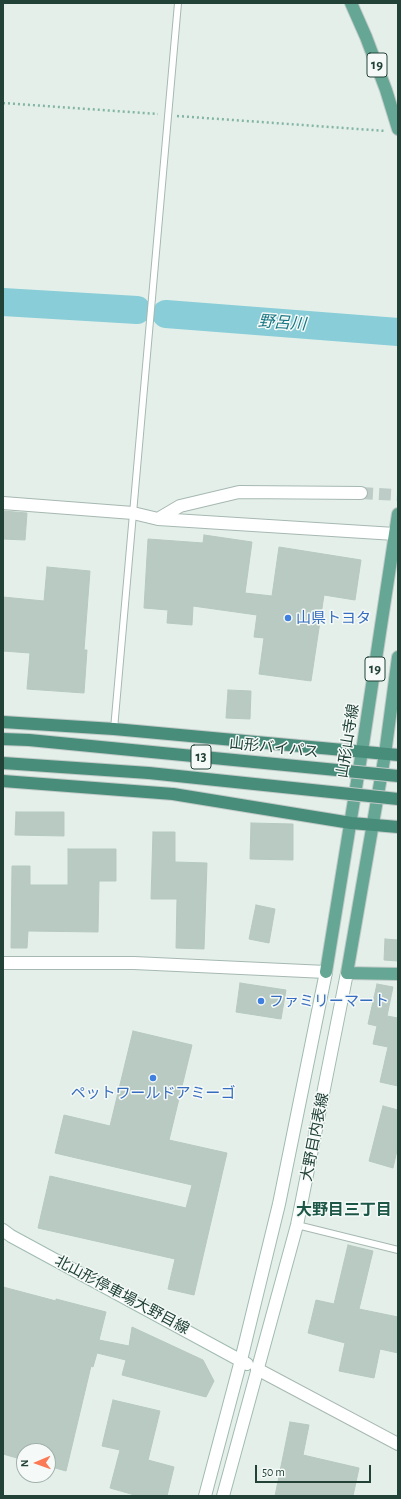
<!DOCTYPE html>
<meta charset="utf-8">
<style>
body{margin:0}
#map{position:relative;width:401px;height:1499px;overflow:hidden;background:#e4efea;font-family:"Alegreya Sans",sans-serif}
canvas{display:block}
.frame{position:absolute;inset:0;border:4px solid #224238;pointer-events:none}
.north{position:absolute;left:16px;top:1443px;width:40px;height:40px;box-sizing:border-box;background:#f5faf8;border:1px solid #a1b0ab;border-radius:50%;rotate:268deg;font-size:11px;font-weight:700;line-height:16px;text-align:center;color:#224238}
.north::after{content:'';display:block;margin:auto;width:14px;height:18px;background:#fc7955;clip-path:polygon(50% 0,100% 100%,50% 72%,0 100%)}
.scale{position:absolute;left:255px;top:1465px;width:116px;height:18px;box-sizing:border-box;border:2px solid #224238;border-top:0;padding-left:5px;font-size:12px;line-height:14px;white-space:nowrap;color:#224238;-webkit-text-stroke:3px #f5faf8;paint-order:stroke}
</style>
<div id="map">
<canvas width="401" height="1499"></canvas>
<div class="frame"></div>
<div class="north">N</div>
<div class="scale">50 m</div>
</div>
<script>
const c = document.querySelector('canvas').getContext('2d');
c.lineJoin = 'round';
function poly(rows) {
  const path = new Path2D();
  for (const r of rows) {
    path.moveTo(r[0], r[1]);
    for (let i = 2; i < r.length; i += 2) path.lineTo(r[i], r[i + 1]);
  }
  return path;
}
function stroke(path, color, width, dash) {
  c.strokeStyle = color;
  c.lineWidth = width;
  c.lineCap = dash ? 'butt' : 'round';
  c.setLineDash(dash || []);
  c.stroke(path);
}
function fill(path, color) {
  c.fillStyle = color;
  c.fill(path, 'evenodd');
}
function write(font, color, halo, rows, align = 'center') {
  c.font = font + ' "Alegreya Sans","Noto Sans JP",sans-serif';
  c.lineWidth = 3;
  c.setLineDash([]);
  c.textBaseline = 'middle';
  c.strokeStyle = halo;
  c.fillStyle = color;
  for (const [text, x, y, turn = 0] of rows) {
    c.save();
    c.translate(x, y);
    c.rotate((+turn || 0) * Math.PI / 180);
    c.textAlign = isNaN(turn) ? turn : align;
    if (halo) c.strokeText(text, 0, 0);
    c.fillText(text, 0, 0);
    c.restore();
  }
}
const river = poly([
 [3,302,137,310],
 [166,314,398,332]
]);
const building = poly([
 [3,511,27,513,25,540,3,539,3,511],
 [204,535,252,542,245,593,272,596,279,547,361,560,355,600,324,595,311,681,259,674,264,638,254,637,257,615,193,606,192,625,167,623,168,610,144,608,148,539,203,543,204,535],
 [47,567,90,571,84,650,87,650,84,693,27,689,30,653,3,651,3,597,44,601,47,567],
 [228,690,251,691,250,719,226,718,228,690],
 [16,812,64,812,64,836,15,835,16,812],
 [251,823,293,824,293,860,250,859,251,823],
 [153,832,175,832,175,862,207,863,204,949,176,948,177,899,151,899,153,832],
 [68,849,116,849,116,881,99,881,98,932,28,931,27,948,11,948,12,866,30,866,30,885,68,885,68,849],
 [256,905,275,909,269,943,249,939,256,905],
 [385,939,398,940,398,961,384,960,385,939],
 [240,983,286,990,281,1019,236,1012,240,983],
 [377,984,393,987,387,1016,398,1018,398,1086,380,1082,388,1047,373,1044,377,1026,368,1024,377,984],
 [133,1031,192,1045,169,1140,227,1153,194,1295,168,1289,175,1259,38,1228,50,1176,186,1208,192,1185,55,1153,64,1115,110,1126,133,1031],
 [383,1106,398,1110,398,1146,393,1168,369,1161,383,1106],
 [348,1245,373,1251,359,1309,398,1317,398,1353,380,1349,374,1378,339,1371,345,1343,308,1333,316,1300,334,1304,348,1245],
 [3,1287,56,1301,56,1299,106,1312,99,1340,129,1346,132,1327,203,1360,214,1381,206,1397,122,1375,126,1360,97,1353,93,1367,91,1366,66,1471,48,1466,48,1451,24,1451,24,1460,3,1454,3,1287],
 [113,1400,160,1411,148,1460,174,1467,167,1496,138,1496,110,1488,120,1450,102,1446,113,1400],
 [290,1422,309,1425,303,1455,359,1468,353,1496,275,1496,290,1422]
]);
const minorTunnel = poly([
 [361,493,398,495]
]);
const path = poly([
 [3,103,158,114],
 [177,116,386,131]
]);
const service = poly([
 [114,729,178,3],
 [297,1225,398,1250]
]);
const minor = poly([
 [3,503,133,513,158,519,395,534],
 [158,519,180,506,239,492,361,493],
 [3,963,134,963,326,972]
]);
const tertiary = poly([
 [257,1369,398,1444]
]);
const secondary = poly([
 [3,1230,11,1236,247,1364],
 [205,1496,241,1360,279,1204,326,972],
 [223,1496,297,1225,347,973]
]);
const primary = poly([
 [351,3,366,37,386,90,398,129],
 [398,657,385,754,347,973,398,974],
 [326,972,362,751,398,514]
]);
const trunk = poly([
 [3,722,114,729,398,755],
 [3,763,149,773],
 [3,781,173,794,351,823,398,827]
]);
const trunkBridge = poly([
 [3,739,29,740,398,776],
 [149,773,398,799]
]);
const markers = [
 [288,618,4,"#3f7fe0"],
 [261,1001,4,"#3f7fe0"],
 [153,1078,4,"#3f7fe0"]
];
const shields = [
 [377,65,20],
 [375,669,20],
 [201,757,20]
];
const shieldNames = [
 ["19",377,65],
 ["19",375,669],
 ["13",201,757]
];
const shopNames = [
 ["山県トヨタ",296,618],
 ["ファミリーマート",269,1001],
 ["ペットワールドアミーゴ",153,1093,"center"]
];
const streetNames = [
 ["山形山寺線",348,741,-81],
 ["山形バイパス",274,748,6],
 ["大野目内表線",315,1137,-79],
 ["北山形停車場大野目線",122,1295,28]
];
const waterNames = [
 ["野呂川",282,323,4]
];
const neighbourhoodNames = [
 ["大野目三丁目",344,1210]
];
stroke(river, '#88cdd7', 28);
fill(building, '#b9cac2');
stroke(building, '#b6c9c0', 1);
stroke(minorTunnel, '#bdccc6', 12, [12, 6]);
stroke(service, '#a6b8b1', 8);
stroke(minor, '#a6b8b1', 14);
stroke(tertiary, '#a6b8b1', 14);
stroke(secondary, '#a1bbb1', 14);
stroke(primary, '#c1cac7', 14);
stroke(trunk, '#c1cac7', 14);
stroke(path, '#82b5a3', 2.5, [2, 3]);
stroke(service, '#fff', 6);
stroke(minor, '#fff', 12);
stroke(tertiary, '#fff', 12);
stroke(secondary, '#fff', 12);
stroke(primary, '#65a794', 12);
stroke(trunk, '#488c7a', 12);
stroke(trunkBridge, '#c1cac7', 14, []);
stroke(trunkBridge, '#488c7a', 12);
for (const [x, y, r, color] of markers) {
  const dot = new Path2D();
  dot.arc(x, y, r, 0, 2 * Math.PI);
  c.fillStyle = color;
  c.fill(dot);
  stroke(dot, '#f5faf8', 1.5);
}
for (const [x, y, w] of shields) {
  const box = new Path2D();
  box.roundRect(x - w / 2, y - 12, w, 24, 3);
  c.fillStyle = '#f5faf8';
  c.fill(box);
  stroke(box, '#224238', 1);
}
write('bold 14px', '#224238', null, shieldNames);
write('15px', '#366cbe', '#f5faf8', shopNames, 'left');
write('15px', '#224238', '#f5faf8', streetNames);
write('italic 16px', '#167583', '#f5faf8', waterNames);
write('bold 16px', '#1b5646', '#f5faf8', neighbourhoodNames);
</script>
